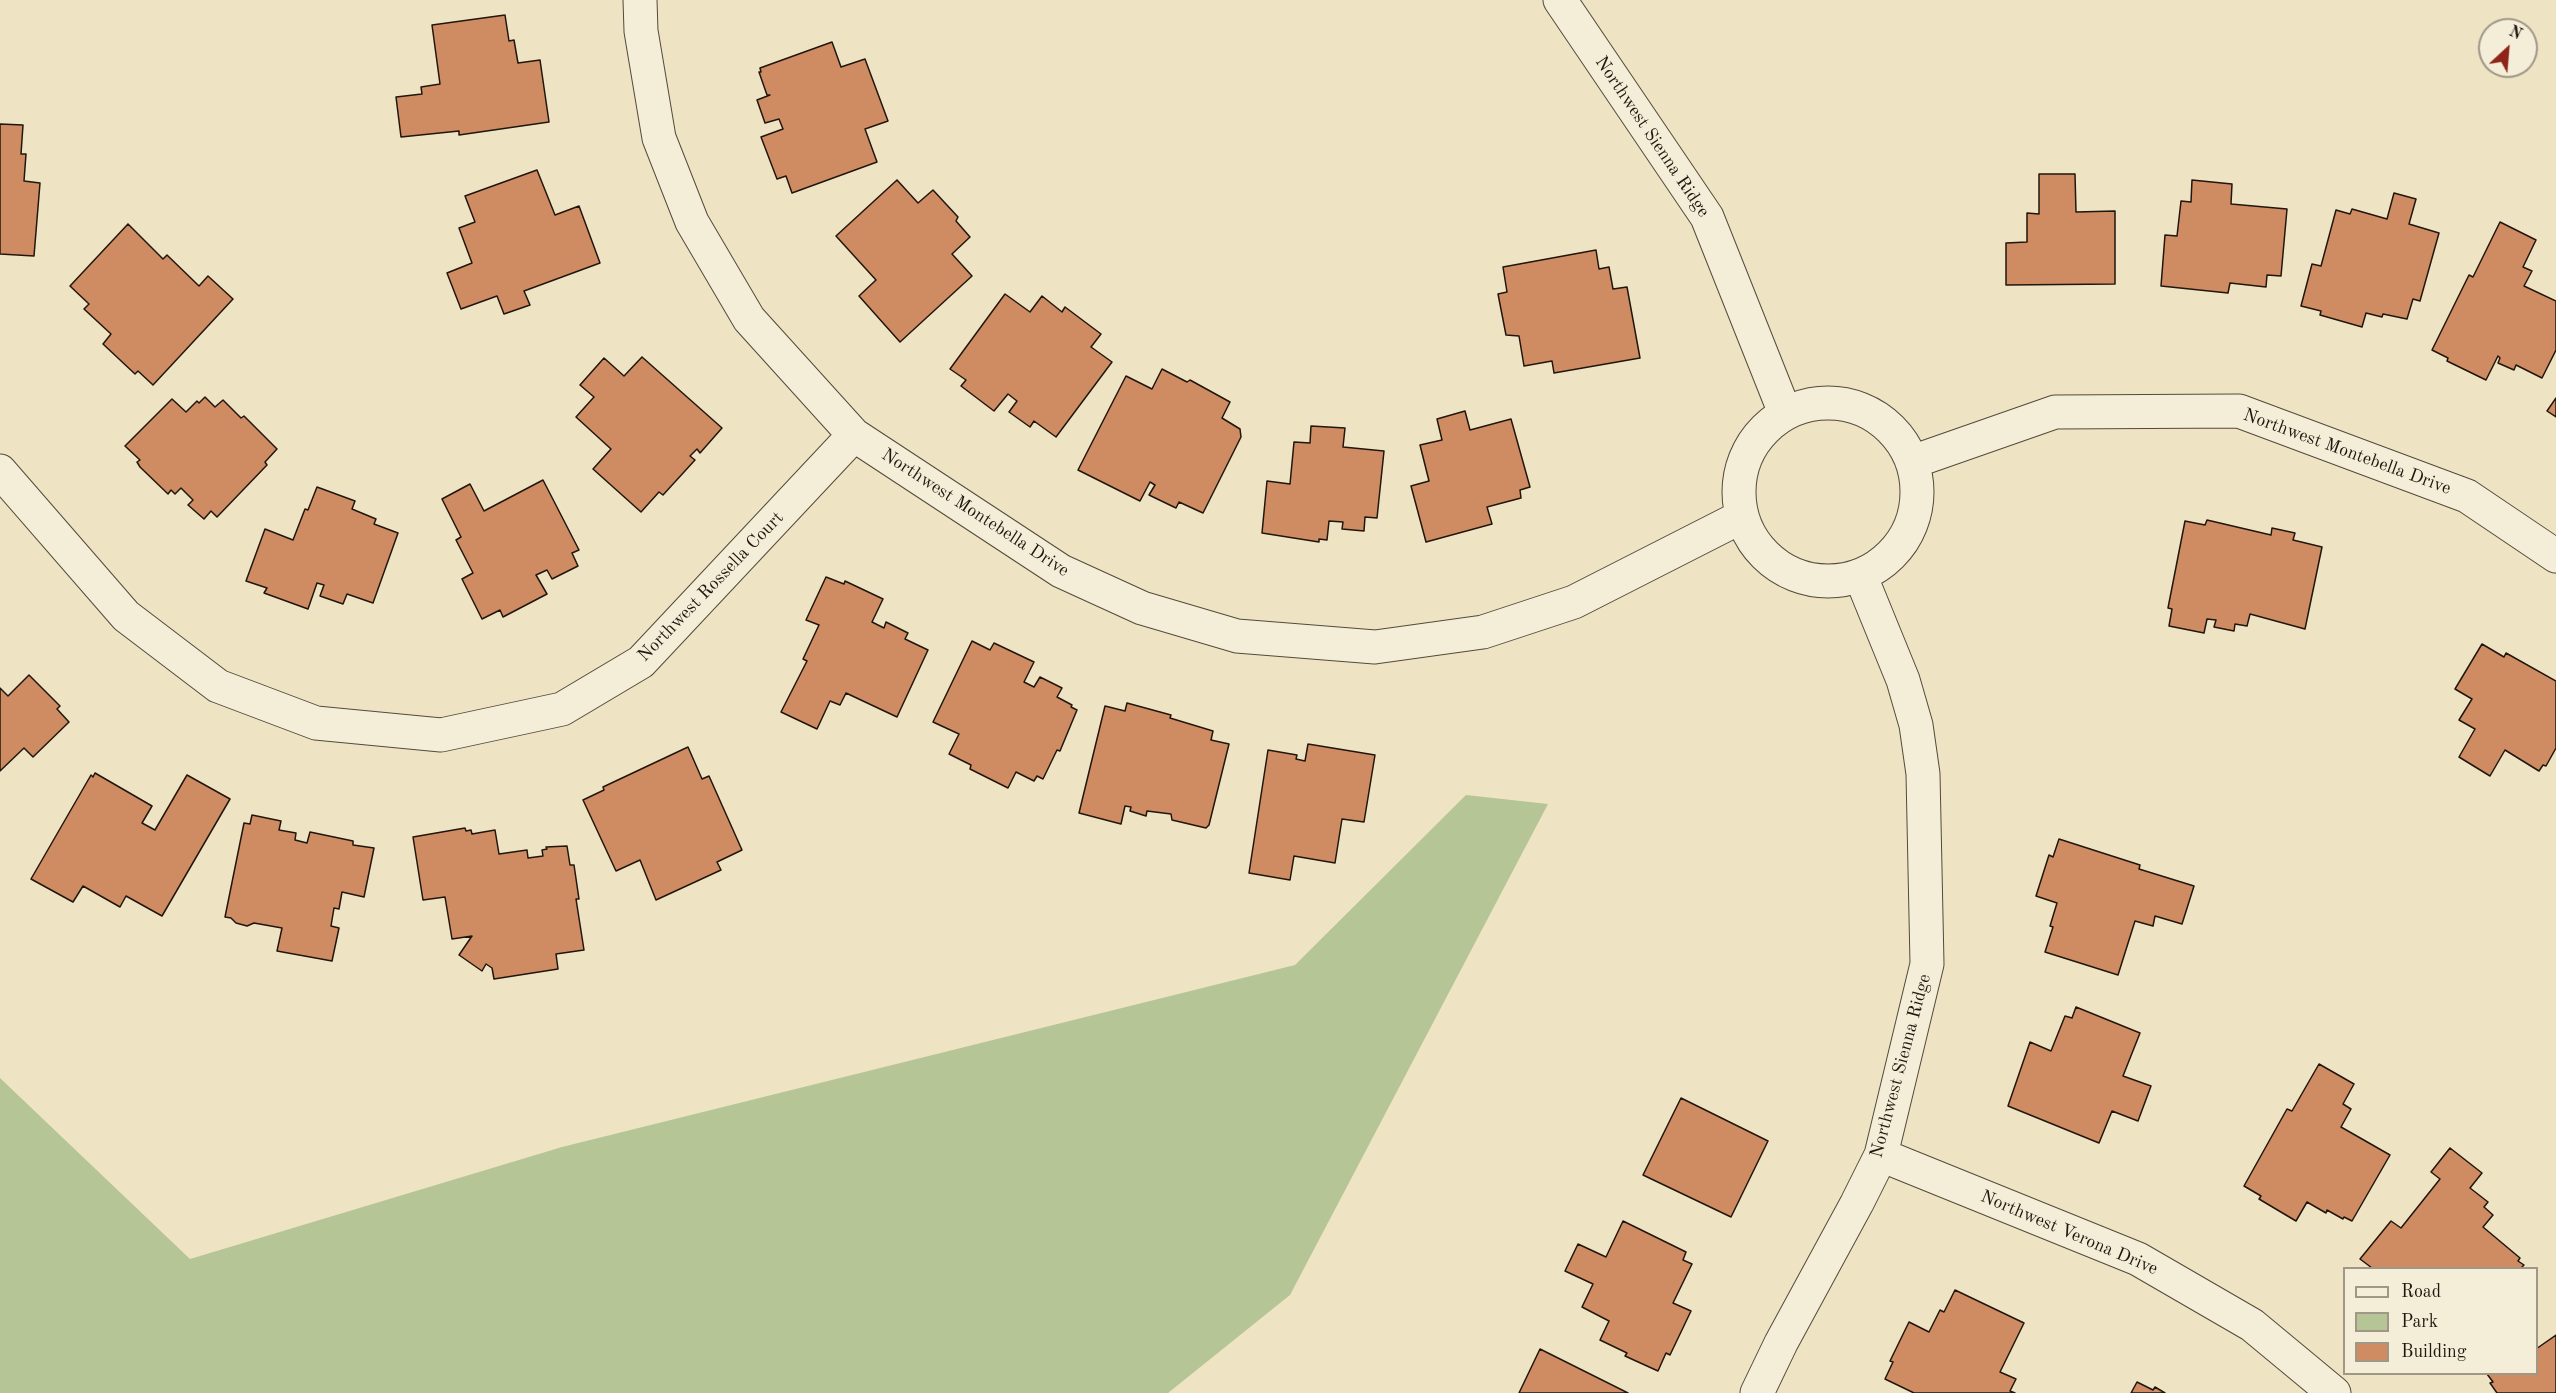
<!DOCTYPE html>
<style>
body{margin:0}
#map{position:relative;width:2556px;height:1393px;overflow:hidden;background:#eee4c3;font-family:"Old Standard TT",serif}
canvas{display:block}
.legend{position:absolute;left:2343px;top:1267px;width:195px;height:108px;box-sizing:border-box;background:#f4edd8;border:2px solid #a09787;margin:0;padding:8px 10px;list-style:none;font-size:18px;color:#21160e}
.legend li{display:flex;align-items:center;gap:12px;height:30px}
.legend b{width:30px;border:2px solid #a09787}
.north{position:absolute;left:2478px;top:18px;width:60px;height:60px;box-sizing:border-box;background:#f4edd8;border:2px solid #a09787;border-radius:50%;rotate:26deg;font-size:16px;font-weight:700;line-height:24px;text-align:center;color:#21160e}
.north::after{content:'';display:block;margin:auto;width:21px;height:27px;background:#8f2418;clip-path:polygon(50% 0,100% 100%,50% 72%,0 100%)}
</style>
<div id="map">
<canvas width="2556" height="1393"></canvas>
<ul class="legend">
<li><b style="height:8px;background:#f4edd8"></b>Road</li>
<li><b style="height:16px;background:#b6c596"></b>Park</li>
<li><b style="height:16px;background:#cf8c63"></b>Building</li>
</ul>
<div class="north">N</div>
</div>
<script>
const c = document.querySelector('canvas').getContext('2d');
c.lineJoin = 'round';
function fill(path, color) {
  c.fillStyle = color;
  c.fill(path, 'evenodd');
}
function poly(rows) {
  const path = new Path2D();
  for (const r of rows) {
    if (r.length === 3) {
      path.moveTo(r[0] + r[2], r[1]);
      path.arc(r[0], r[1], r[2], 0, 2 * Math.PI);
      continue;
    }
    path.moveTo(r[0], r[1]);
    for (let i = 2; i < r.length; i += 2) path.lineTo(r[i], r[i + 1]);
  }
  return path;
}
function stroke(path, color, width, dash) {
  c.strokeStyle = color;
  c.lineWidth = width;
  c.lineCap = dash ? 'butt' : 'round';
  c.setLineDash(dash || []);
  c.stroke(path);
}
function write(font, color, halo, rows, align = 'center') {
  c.font = font + ' "Old Standard TT",serif';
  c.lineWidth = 4.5;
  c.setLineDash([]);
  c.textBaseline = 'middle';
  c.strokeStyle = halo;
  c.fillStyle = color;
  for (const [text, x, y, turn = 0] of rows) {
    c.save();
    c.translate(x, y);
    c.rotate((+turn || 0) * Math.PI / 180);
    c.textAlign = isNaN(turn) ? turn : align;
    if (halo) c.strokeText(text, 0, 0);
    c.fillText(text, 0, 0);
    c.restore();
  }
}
const green = poly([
 [1466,795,1548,804,1290,1295,1168,1393,0,1393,0,1078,190,1259,562,1147,1295,965]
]);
const building = poly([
 [505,15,509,41,514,40,518,63,540,60,549,122,459,135,459,131,401,137,396,97,422,94,421,87,440,84,432,25,505,15],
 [832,42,841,67,865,59,888,121,865,129,877,162,792,193,786,176,777,179,761,137,783,129,779,119,765,123,757,100,770,95,767,95,759,72,761,72,760,68,832,42],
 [0,124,23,125,21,154,26,154,24,181,40,183,34,256,0,254,0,124],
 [537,170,555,215,579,206,600,263,524,291,530,305,504,314,497,296,461,309,447,273,472,263,459,228,475,222,465,196,537,170],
 [2039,174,2075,174,2076,212,2115,211,2115,284,2006,285,2006,243,2027,242,2027,213,2039,214,2039,174],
 [897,180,918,203,933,190,958,217,956,221,970,237,952,254,972,276,900,342,859,296,876,280,836,236,897,180],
 [2192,180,2232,184,2231,204,2287,209,2281,276,2267,275,2266,287,2230,283,2228,293,2161,286,2165,235,2177,236,2181,201,2191,202,2192,180],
 [2394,193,2416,199,2409,224,2439,233,2420,301,2413,299,2407,319,2383,314,2382,317,2366,313,2362,327,2320,315,2321,311,2301,306,2312,264,2321,266,2336,210,2350,214,2352,209,2387,219,2394,193],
 [2500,222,2536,240,2523,267,2532,271,2524,286,2556,301,2556,350,2542,378,2516,365,2514,370,2498,363,2500,358,2498,356,2486,380,2447,361,2448,358,2432,350,2469,275,2473,277,2500,222],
 [128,224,163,259,167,255,199,286,208,276,233,299,153,385,138,371,135,374,103,344,111,334,84,309,89,304,70,286,128,224],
 [1596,250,1599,269,1609,267,1613,289,1627,287,1640,358,1554,373,1552,361,1524,366,1519,336,1506,335,1498,294,1507,292,1503,267,1596,250],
 [1005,294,1030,312,1042,296,1062,312,1065,307,1101,334,1091,347,1112,362,1056,437,1034,421,1030,427,1009,412,1017,401,1008,394,994,411,961,386,966,380,950,369,1005,294],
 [642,357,722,428,700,453,697,449,690,456,695,460,663,495,659,492,641,512,593,469,611,449,576,417,594,397,580,385,604,358,624,376,642,357],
 [1162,369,1187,382,1190,380,1230,402,1222,418,1240,429,1241,437,1203,513,1179,502,1176,508,1149,495,1155,485,1150,482,1140,501,1078,470,1126,376,1152,389,1162,369],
 [205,397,215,407,223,400,241,418,244,416,277,449,265,462,267,465,217,517,211,511,204,519,188,505,193,500,181,488,175,494,171,490,168,494,140,467,137,462,140,460,125,446,172,399,186,412,197,401,199,403,205,397],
 [2556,398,2556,417,2547,411,2556,398],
 [1465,411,1470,430,1511,419,1530,487,1520,490,1521,498,1487,507,1492,524,1426,542,1411,486,1429,481,1420,445,1442,440,1437,419,1465,411],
 [1311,426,1345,428,1343,447,1384,451,1377,518,1365,517,1364,531,1342,529,1343,522,1329,521,1327,540,1319,539,1319,542,1262,533,1267,481,1290,484,1294,442,1310,443,1311,426],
 [543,480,579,550,572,553,578,566,552,579,547,570,536,575,547,594,503,617,500,610,482,619,462,579,473,573,456,540,461,537,442,499,470,484,484,511,543,480],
 [317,487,355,501,352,509,376,519,374,524,398,533,373,603,347,594,343,604,320,596,324,585,317,583,308,609,264,593,267,588,246,581,265,529,293,540,305,509,308,510,317,487],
 [2207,520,2271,535,2272,528,2295,533,2293,540,2322,547,2305,629,2250,614,2247,626,2235,624,2234,631,2214,627,2216,620,2207,619,2204,633,2169,626,2172,609,2168,608,2185,521,2205,525,2207,520],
 [826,577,844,584,845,581,883,599,872,622,884,628,886,622,908,633,905,639,928,650,897,717,846,693,840,705,830,701,817,729,781,712,807,661,803,659,819,625,806,620,826,577],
 [972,641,990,650,994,643,1034,662,1024,682,1034,687,1040,677,1062,688,1057,697,1072,705,1071,707,1077,710,1060,751,1057,750,1043,779,1037,776,1034,781,1016,772,1008,788,970,769,971,765,949,754,959,734,933,722,972,641],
 [2482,644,2504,657,2506,653,2556,681,2556,748,2546,766,2543,765,2539,771,2505,750,2490,776,2459,757,2475,729,2459,720,2472,699,2455,689,2482,644],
 [29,675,60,706,57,709,69,722,33,757,24,748,0,771,0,688,8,696,29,675],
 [1127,703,1171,715,1170,718,1213,731,1211,740,1229,744,1209,825,1206,828,1172,820,1171,814,1147,811,1146,816,1130,811,1131,807,1125,806,1121,824,1079,813,1105,706,1125,711,1127,703],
 [1308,744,1375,755,1364,822,1342,819,1335,863,1294,856,1290,880,1249,873,1268,750,1297,755,1296,759,1305,761,1308,744],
 [688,747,702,779,709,776,742,850,717,862,721,870,656,900,640,860,616,871,583,800,604,790,603,787,688,747],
 [95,773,152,806,142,823,155,830,187,775,230,799,162,916,126,896,120,907,83,886,73,902,31,879,91,775,93,777,95,773],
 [252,815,281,821,279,830,296,833,295,840,307,843,310,832,353,841,353,845,374,848,364,897,342,892,339,909,334,908,331,926,339,928,332,961,277,951,282,928,254,923,247,926,236,923,231,918,225,917,244,823,250,824,252,815],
 [465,828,466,831,471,830,472,834,495,830,499,854,527,850,528,858,543,856,542,850,547,849,546,847,567,846,570,865,574,865,579,899,576,899,584,950,556,954,558,969,494,979,492,968,486,964,482,971,459,955,472,936,452,939,445,897,423,900,413,837,465,828],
 [2059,839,2140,865,2139,869,2194,886,2182,924,2155,916,2153,926,2135,921,2118,975,2045,952,2053,927,2050,926,2057,903,2036,896,2049,855,2053,857,2059,839],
 [2076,1007,2140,1033,2123,1076,2151,1086,2138,1121,2112,1111,2099,1143,2008,1106,2030,1042,2051,1051,2065,1016,2072,1018,2076,1007],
 [2319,1064,2354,1084,2343,1104,2351,1109,2341,1127,2390,1155,2352,1221,2344,1217,2343,1219,2327,1210,2326,1213,2307,1202,2296,1221,2259,1199,2261,1196,2244,1186,2287,1109,2292,1111,2319,1064],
 [1681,1098,1768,1141,1731,1217,1643,1175,1681,1098],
 [2450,1148,2482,1173,2470,1188,2488,1202,2484,1207,2493,1215,2483,1227,2520,1258,2518,1261,2524,1265,2521,1268,2372,1268,2360,1259,2391,1221,2401,1228,2440,1179,2431,1172,2450,1148],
 [1623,1221,1686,1252,1683,1260,1692,1264,1673,1303,1691,1311,1670,1355,1666,1353,1658,1371,1625,1356,1627,1353,1600,1340,1609,1321,1582,1307,1593,1284,1565,1271,1578,1244,1606,1257,1623,1221],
 [1955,1290,2024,1323,2000,1372,2016,1379,2010,1391,2015,1393,1914,1393,1885,1379,1893,1362,1890,1361,1909,1322,1929,1332,1940,1310,1944,1312,1955,1290],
 [2556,1335,2556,1393,2497,1393,2490,1383,2493,1382,2487,1374,2536,1374,2536,1349,2556,1335],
 [1540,1349,1628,1393,1519,1393,1540,1349],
 [2137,1382,2153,1390,2155,1387,2165,1393,2131,1393,2137,1382]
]);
const minor = poly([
 [640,0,641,31,659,138,692,222,749,319,854,435,1061,571,1142,608,1237,636,1375,647,1483,632,1574,602,1741,517],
 [1560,0,1707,217,1785,413],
 [1828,492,89],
 [1912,462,2055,412,2239,411,2467,496,2556,556],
 [0,471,126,616,218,686,316,723,441,735,562,709,641,662,854,435],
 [1881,1155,2138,1259,2252,1325,2334,1393],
 [1757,1393,1781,1343,1857,1203,1881,1155,1927,964,1923,774,1916,725,1903,680,1861,577]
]);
const streetNames = [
 ["Northwest Sienna Ridge",1652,137,56],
 ["Northwest Montebella Drive",2347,452,20],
 ["Northwest Montebella Drive",975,513,33],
 ["Northwest Rossella Court",711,587,-46],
 ["Northwest Sienna Ridge",1901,1066,-75],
 ["Northwest Verona Drive",2069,1233,23]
];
fill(green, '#b6c596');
fill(building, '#cf8c63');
stroke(building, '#21160e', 1.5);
stroke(minor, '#544a3b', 35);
stroke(minor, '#f4edd8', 33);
write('18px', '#21160e', '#f4edd8', streetNames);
</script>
